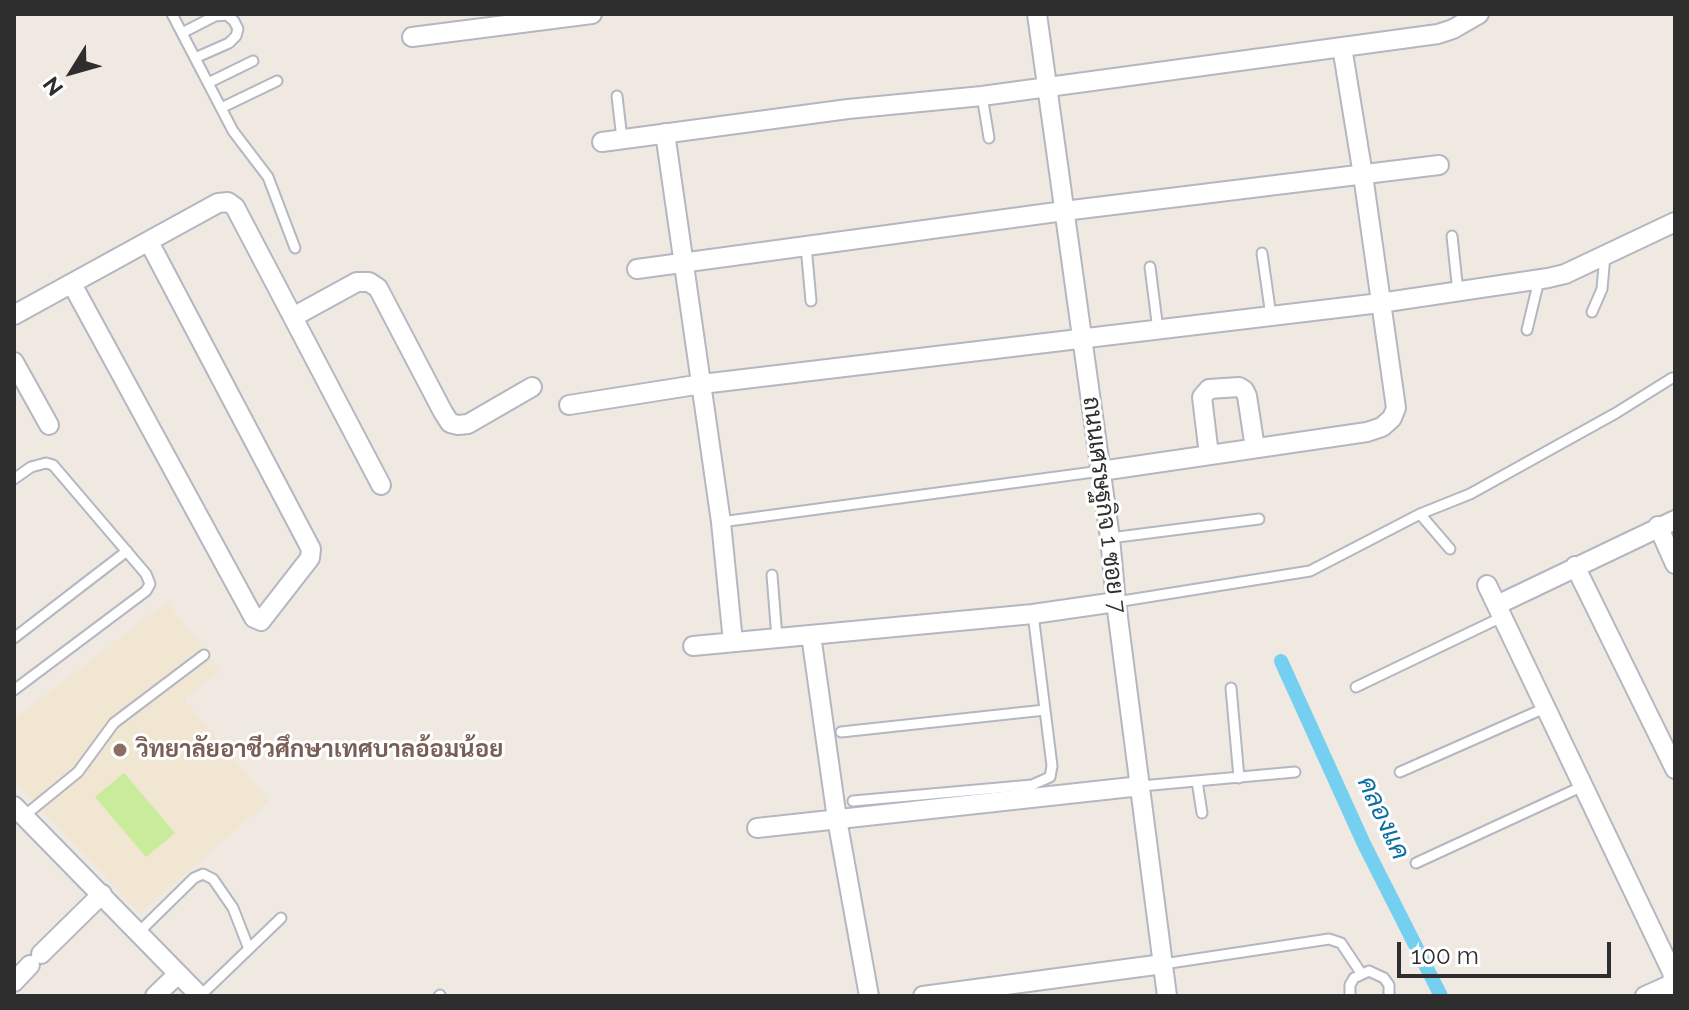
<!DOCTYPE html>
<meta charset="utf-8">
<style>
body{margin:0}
#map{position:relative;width:1689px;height:1010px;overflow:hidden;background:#efe9e1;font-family:Raleway,sans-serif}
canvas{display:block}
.frame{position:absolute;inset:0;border:16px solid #2e2e2e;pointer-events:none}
.north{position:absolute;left:32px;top:32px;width:80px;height:80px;-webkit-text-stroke:6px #fff;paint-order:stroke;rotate:233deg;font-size:22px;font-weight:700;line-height:32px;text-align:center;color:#2e2e2e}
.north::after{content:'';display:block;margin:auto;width:28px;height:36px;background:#2e2e2e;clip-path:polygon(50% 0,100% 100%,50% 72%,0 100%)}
.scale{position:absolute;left:1397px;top:942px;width:214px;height:36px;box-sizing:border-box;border:4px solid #2e2e2e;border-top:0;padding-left:10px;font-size:24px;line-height:28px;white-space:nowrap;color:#2e2e2e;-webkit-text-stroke:6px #fff;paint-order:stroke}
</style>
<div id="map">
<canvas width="1689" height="1010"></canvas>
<div class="frame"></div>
<div class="north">N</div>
<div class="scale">100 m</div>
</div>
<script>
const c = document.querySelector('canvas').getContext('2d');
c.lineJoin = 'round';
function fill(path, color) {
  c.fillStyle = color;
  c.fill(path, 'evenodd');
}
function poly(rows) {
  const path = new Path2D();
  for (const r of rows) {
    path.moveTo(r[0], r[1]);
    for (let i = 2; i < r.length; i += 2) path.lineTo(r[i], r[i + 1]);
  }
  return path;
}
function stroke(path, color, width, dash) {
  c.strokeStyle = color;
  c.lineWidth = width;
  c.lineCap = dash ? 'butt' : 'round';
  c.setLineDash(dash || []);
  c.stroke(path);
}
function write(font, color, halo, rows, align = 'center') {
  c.font = font + ' Raleway,Sarabun,sans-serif';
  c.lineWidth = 6;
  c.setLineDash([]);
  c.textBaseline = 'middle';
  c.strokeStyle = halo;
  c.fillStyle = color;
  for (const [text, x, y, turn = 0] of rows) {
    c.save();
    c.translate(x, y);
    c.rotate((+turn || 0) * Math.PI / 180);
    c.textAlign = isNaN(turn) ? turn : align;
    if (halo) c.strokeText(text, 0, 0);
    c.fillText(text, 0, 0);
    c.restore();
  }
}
const education = poly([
 [167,602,221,671,184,699,269,801,140,913,14,781,14,719]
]);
const pitch = poly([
 [124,773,175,833,146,857,95,797]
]);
const canal = poly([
 [1281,661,1364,844,1441,996]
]);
const lane = poly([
 [172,14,233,131,268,177,295,248],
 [182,33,215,16,227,15,234,21,238,29,236,36,229,43,195,58],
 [208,83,253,61],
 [617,96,622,139],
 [982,96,989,138],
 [221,108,277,81],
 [1452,236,1458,292],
 [806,246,811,301],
 [1262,253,1271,316],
 [1150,267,1158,330],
 [1592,312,1602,289,1605,255],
 [1527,330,1539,280],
 [14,479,31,467,46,463,53,465,146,574,150,584,146,591,14,690],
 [1420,514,1450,549],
 [721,522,1101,471],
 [1110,538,1259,519],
 [772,575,777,638],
 [1116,602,1310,571,1420,514,1470,494,1616,413,1672,378],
 [14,638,127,551],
 [1356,687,1502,617],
 [1231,688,1239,778],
 [841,732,1045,710],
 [1400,772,1545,708],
 [1197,781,1202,813],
 [1141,786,1295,772],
 [853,801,1032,785,1050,777,1052,766,1033,614],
 [24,816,78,772,114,723,204,655],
 [1416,863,1583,786],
 [139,932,194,878,203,874,213,879,233,908,249,949],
 [1163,964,1329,939,1341,943,1361,973],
 [200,996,281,918],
 [439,996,440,995],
 [1350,996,1350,985,1354,978,1369,971,1384,978,1389,985,1389,996]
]);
const street = poly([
 [1037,14,1110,538,1116,602,1167,996],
 [412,37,592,14],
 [665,133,721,522,733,642],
 [602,142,848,109,982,96,1438,34,1453,29,1479,14],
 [637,269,1064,211,1439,165],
 [72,284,254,618,261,621,310,558,311,549,149,242],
 [14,315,218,203,228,202,235,207,381,485],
 [293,317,357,282,369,282,378,288,443,412,450,423,458,425,468,424,532,387],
 [14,362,49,425],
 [569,405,702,384,1380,303,1548,278,1565,274,1675,222],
 [1209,455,1202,397,1209,389,1239,387,1244,390,1247,396,1255,448],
 [1101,471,1367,432,1382,427,1392,418,1396,408,1363,175,1342,47],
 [1658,526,1675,564],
 [1575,566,1675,769],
 [1487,585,1672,972,1675,991],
 [1497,605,1675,520],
 [811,635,837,819,869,996],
 [693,646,1033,614,1116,602],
 [14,806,200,996],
 [757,828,1141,786],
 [41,954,102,894],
 [14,982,30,965],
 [155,996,178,974],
 [923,996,1163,964],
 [1645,996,1674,983]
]);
const markers = [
 [120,750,8,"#8d6e63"]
];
const streetNames = [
 ["ถนนเศรษฐกิจ 1 ซอย 7",1104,505,83]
];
const educationNames = [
 ["วิทยาลัยอาชีวศึกษาเทศบาลอ้อมน้อย",136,750]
];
const waterNames = [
 ["คลองแค",1383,818,65]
];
fill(education, '#f0e6d1');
fill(pitch, '#c9ec9a');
stroke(canal, '#75cff0', 14);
stroke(lane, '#b4b7c1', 13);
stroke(street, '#b4b7c1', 22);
stroke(lane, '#fff', 9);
stroke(street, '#fff', 18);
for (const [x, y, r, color] of markers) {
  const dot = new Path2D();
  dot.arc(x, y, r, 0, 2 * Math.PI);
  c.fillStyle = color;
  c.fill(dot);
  stroke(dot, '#fff', 3);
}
write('24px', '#2e2e2e', '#fff', streetNames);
write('bold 24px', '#785e54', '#fff', educationNames, 'left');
write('italic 26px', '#0d6fa3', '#fff', waterNames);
</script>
